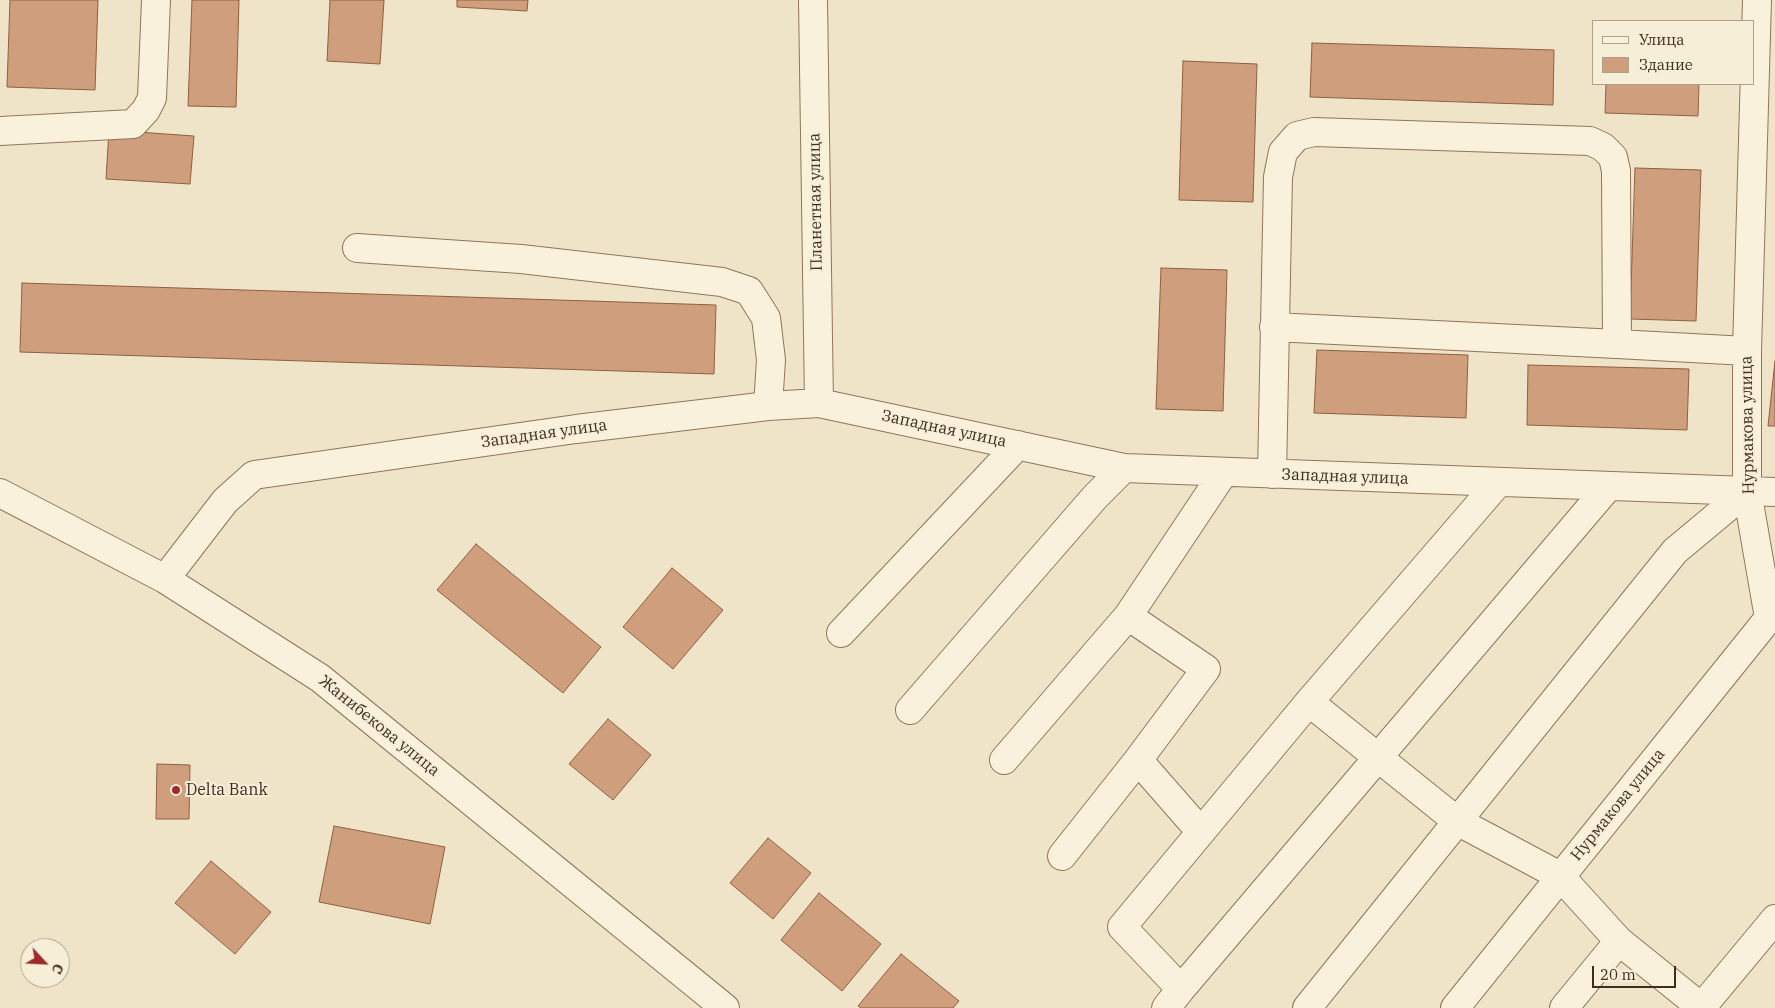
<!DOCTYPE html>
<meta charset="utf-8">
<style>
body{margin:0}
#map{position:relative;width:1775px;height:1008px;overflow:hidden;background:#f0e4c8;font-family:"IBM Plex Serif",serif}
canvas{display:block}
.legend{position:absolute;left:1592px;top:20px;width:162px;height:65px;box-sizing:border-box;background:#f7eed8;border:1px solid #ada18e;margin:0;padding:6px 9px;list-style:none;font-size:15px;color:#3d2e20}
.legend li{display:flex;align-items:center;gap:10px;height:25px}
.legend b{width:25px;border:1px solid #ada18e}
.north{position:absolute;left:20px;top:938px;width:50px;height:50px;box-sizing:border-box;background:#f7eed8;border:1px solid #ada18e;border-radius:50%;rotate:115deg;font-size:14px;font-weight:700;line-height:20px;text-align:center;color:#3d2e20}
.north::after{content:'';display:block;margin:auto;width:18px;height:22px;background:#9e2a2b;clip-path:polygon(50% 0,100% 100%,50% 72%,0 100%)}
.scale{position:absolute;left:1592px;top:966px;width:84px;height:22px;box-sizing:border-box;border:2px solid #3d2e20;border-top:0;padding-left:6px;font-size:15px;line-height:18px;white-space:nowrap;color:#3d2e20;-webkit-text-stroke:4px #f7eed8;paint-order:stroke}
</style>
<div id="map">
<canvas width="1775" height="1008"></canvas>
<ul class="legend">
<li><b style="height:6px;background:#faf1dc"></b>Улица</li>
<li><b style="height:14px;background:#cf9f7d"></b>Здание</li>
</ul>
<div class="north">С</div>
<div class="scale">20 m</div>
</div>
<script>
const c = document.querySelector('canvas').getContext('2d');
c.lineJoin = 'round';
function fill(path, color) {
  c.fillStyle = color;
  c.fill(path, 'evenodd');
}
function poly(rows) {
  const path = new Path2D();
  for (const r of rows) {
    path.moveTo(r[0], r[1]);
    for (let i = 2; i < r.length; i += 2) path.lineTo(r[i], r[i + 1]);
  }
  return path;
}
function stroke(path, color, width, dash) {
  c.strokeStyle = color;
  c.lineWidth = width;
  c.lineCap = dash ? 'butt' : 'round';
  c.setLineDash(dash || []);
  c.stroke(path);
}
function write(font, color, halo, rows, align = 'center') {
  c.font = font + ' "IBM Plex Serif",serif';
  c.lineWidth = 4;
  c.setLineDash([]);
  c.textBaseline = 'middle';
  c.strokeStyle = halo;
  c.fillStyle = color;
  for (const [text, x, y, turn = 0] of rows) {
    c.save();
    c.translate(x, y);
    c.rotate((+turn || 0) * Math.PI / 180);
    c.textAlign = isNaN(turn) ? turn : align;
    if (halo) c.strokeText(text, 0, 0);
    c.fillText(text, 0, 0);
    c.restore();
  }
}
const building = poly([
 [10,0,98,0,95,90,7,87,10,0],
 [192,0,239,0,236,107,188,106,192,0],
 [330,0,384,0,380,64,327,61,330,0],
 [457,0,528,0,527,11,457,7,457,0],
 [1312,43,1554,50,1553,105,1310,97,1312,43],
 [1183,61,1257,64,1253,202,1179,200,1183,61],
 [1606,84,1699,84,1698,116,1605,113,1606,84],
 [109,130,194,136,190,184,106,179,109,130],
 [1635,168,1701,170,1696,321,1630,319,1635,168],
 [1161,268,1227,270,1223,411,1156,409,1161,268],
 [22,283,716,305,714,374,20,352,22,283],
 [1317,350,1468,355,1466,418,1314,413,1317,350],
 [1775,361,1775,426,1768,426,1775,361],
 [1528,365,1689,369,1687,430,1527,425,1528,365],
 [476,544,601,647,563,693,437,590,476,544],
 [672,568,723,610,673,669,623,627,672,568],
 [608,719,651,755,613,800,569,764,608,719],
 [157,764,190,765,189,819,156,819,157,764],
 [334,826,445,847,430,924,319,902,334,826],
 [768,838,811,873,773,919,730,883,768,838],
 [211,861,271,912,235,954,175,903,211,861],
 [819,893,881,944,842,991,781,940,819,893],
 [901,954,959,1001,953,1008,861,1008,858,1006,901,954]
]);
const minor = poly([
 [813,0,819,403],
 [0,131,133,124,146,110,152,98,156,0],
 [357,248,521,259,722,282,749,291,766,318,771,360,768,406],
 [1274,327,1617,344],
 [1272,474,1278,177,1283,152,1297,136,1314,132,1590,141,1603,147,1613,157,1616,171,1617,344,1747,351],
 [0,493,165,579,320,678,725,1008],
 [165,579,225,501,254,475,576,429,768,406,819,403,1124,468,1775,492],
 [1128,616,1224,472],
 [841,633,1018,445],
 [1309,702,1457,821,1560,876,1619,941,1702,1008],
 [910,710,1095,497,1124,468],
 [1004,760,1128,616,1206,669,1138,760,1201,832],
 [1062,856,1138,760],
 [1181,989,1608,487],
 [1166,1008,1181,989,1122,927,1309,702,1497,484],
 [1307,1008,1675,551,1747,491],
 [1455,1008,1769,618,1747,491,1747,351,1757,0],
 [1564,1008,1619,941],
 [1701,1008,1775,919]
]);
const markers = [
 [176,790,5,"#9e2a2b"]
];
const streetNames = [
 ["Планетная улица",816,202,-91],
 ["Нурмакова улица",1748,425,-91],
 ["Западная улица",944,429,12],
 ["Западная улица",544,434,-8],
 ["Западная улица",1345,477,2],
 ["Жанибекова улица",379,726,39],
 ["Нурмакова улица",1618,805,-51]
];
const poiNames = [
 ["Delta Bank",186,790]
];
fill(building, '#cf9f7d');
stroke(building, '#8d5f41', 1);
stroke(minor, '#8d765c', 30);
stroke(minor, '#faf1dc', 28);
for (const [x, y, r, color] of markers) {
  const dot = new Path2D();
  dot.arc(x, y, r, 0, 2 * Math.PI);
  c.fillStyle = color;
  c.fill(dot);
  stroke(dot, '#f7eed8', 2);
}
write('16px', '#3d2e20', '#f7eed8', streetNames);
write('16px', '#3d2e20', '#f7eed8', poiNames, 'left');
</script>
